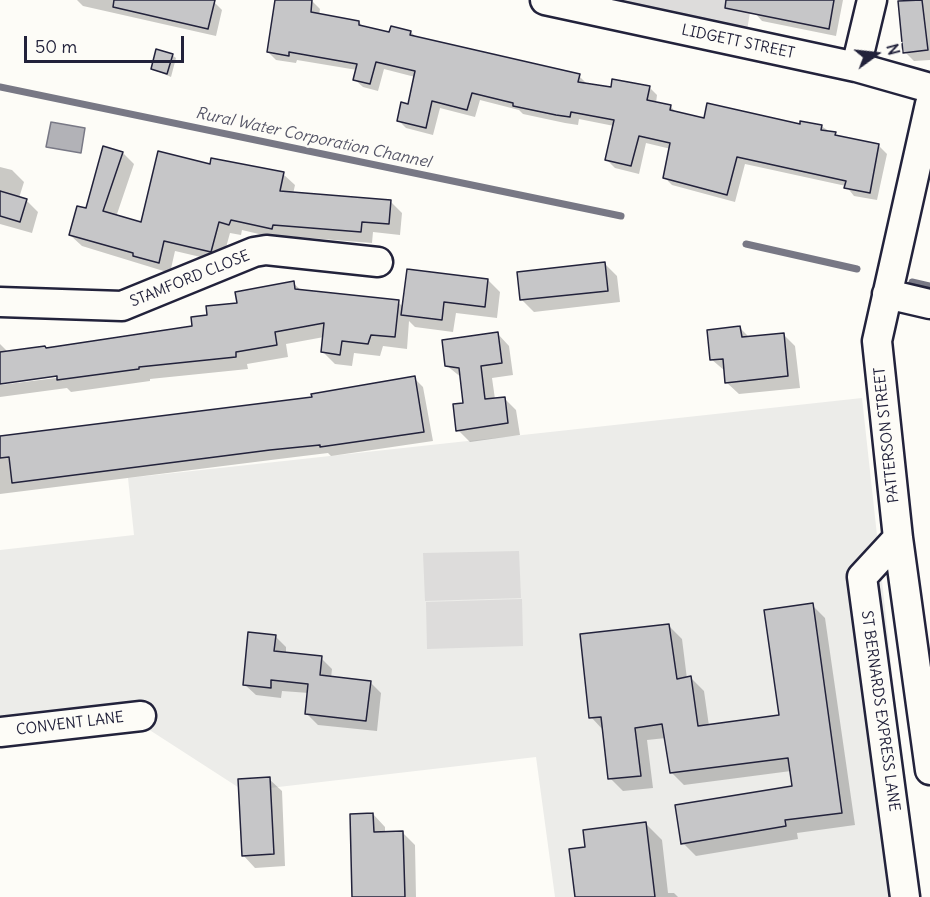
<!DOCTYPE html>
<style>
body{margin:0}
#map{position:relative;width:930px;height:897px;overflow:hidden;background:#fdfcf7;font-family:Delius,sans-serif}
canvas{display:block}
.north{position:absolute;left:846px;top:24px;width:60px;height:60px;-webkit-text-stroke:4px #fdfcf7;paint-order:stroke;rotate:75deg;font-size:16px;font-weight:700;line-height:24px;text-align:center;color:#22223b}
.north::after{content:'';display:block;margin:auto;width:21px;height:27px;background:#22223b;clip-path:polygon(50% 0,100% 100%,50% 72%,0 100%)}
.scale{position:absolute;left:24px;top:36px;width:160px;height:27px;box-sizing:border-box;border:3px solid #22223b;border-top:0;padding-left:8px;font-size:18px;line-height:21px;white-space:nowrap;color:#22223b;-webkit-text-stroke:4px #fdfcf7;paint-order:stroke}
</style>
<div id="map">
<canvas width="930" height="897"></canvas>
<div class="north">N</div>
<div class="scale">50 m</div>
</div>
<script>
const c = document.querySelector('canvas').getContext('2d');
c.lineJoin = 'round';
function fill(path, color) {
  c.fillStyle = color;
  c.fill(path, 'evenodd');
}
function poly(rows) {
  const path = new Path2D();
  for (const r of rows) {
    path.moveTo(r[0], r[1]);
    for (let i = 2; i < r.length; i += 2) path.lineTo(r[i], r[i + 1]);
  }
  return path;
}
function stroke(path, color, width, dash) {
  c.strokeStyle = color;
  c.lineWidth = width;
  c.lineCap = dash ? 'butt' : 'round';
  c.setLineDash(dash || []);
  c.stroke(path);
}
function write(font, color, halo, rows, align = 'center') {
  c.font = font + ' Delius,sans-serif';
  c.lineWidth = 5;
  c.setLineDash([]);
  c.textBaseline = 'middle';
  c.strokeStyle = halo;
  c.fillStyle = color;
  for (const [text, x, y, turn = 0] of rows) {
    c.save();
    c.translate(x, y);
    c.rotate((+turn || 0) * Math.PI / 180);
    c.textAlign = isNaN(turn) ? turn : align;
    if (halo) c.strokeText(text, 0, 0);
    c.fillText(text, 0, 0);
    c.restore();
  }
}
const built = poly([
 [862,398,901,755,922,897,555,897,536,757,244,791,148,729,145,711,0,718,0,550,134,535,128,478]
]);
const green = poly([
 [545,0,752,0,745,43],
 [519,551,521,598,425,601,423,553],
 [522,599,523,646,427,649,426,602]
]);
const water = poly([
 [51,122,85,128,81,153,46,147,51,122]
]);
const shadow = poly([
 [77,0,208,0,214,2,222,10,216,36,83,6],
 [276,0,312,1,320,9,319,15,359,22,364,28,390,34,411,32,417,38,579,76,587,84,612,89,649,87,657,95,656,103,671,107,677,113,705,120,821,126,839,137,879,146,887,154,877,200,854,196,846,186,745,164,735,202,672,185,664,177,671,149,646,143,639,174,615,168,606,159,614,126,579,119,578,125,565,123,523,114,519,110,480,100,475,117,440,108,433,135,406,128,398,120,409,106,415,77,384,69,378,91,363,87,354,79,357,70,297,60,296,63,276,60,268,52],
 [757,0,843,0,836,36,762,21,755,13],
 [903,0,930,0,930,60,914,61,905,52],
 [172,55,176,58,171,77,152,69],
 [123,153,134,164,116,217,142,224,211,165,283,174,295,185,293,194,390,201,402,213,400,235,373,232,372,243,284,236,284,240,242,230,241,235,230,233,222,262,175,251,170,273,82,246,70,235],
 [0,167,12,170,24,182,19,198,26,200,38,212,32,233,0,224],
 [605,264,617,276,620,302,534,312,521,299],
 [488,280,500,292,497,318,456,313,453,332,415,327,409,321,407,349,383,346,380,356,354,353,352,366,335,364,323,352,324,337,286,344,288,357,247,364,248,369,150,379,150,381,71,392,67,388,0,397,0,385,64,377,64,374,0,382,0,344,8,352,164,333,164,330,193,327,208,316,293,283,302,291,398,302,404,308],
 [740,328,750,338,783,334,795,346,800,388,739,394,726,382,725,371,711,359],
 [497,333,509,346,513,375,492,378,495,399,504,398,516,410,520,435,470,442,458,430,465,404,462,378,446,365],
 [414,378,423,387,433,441,331,456,328,453,279,459,0,494,0,436,314,398],
 [812,605,825,618,855,825,797,833,798,839,696,856,683,843,794,787,791,771,684,785,671,772,666,738,647,740,653,788,623,791,610,778,604,731,591,717,669,626,682,639,687,679,691,678,704,691,709,726,781,717],
 [275,636,286,647,286,654,321,658,332,669,331,678,370,682,381,693,377,731,318,725,307,714,309,693,282,691,281,698,256,695,244,684],
 [269,779,282,791,285,866,255,868,243,855],
 [373,814,385,827,385,833,403,833,415,845,416,897,354,897],
 [646,824,662,840,668,893,674,893,678,897,577,897,587,848]
]);
const stream = poly([
 [0,87,621,216],
 [746,244,857,269],
 [912,282,930,286]
]);
const building = poly([
 [114,0,215,0,208,29,113,7,114,0],
 [275,0,312,0,311,12,359,21,359,25,389,32,391,26,411,31,410,35,580,74,578,82,611,87,612,79,650,86,647,100,671,105,670,110,704,118,707,103,800,124,800,121,822,125,821,130,836,132,835,135,879,144,870,193,844,188,846,181,737,157,727,195,663,178,670,143,639,136,631,166,605,160,614,120,571,112,570,117,556,115,513,106,513,103,472,93,467,110,432,101,426,128,397,121,401,102,408,104,415,71,376,62,370,84,353,80,357,64,289,52,289,56,267,52,275,0],
 [726,0,834,0,829,29,725,8,726,0],
 [922,0,928,50,903,53,898,1,922,0],
 [156,49,173,54,167,74,151,69,156,49],
 [103,146,123,152,103,211,141,222,158,151,210,164,211,158,284,172,280,191,391,200,389,224,362,222,361,232,273,225,272,229,231,220,229,225,219,222,211,252,164,241,159,263,133,256,133,253,69,235,77,206,86,208,103,146],
 [0,191,27,199,20,222,0,216,0,191],
 [605,262,608,291,520,300,517,272,605,262],
 [407,269,488,279,485,307,444,302,442,320,401,315,407,269],
 [294,281,295,289,399,300,395,337,371,335,368,344,342,341,340,355,321,352,324,323,275,332,277,345,236,352,236,357,139,367,139,369,57,380,57,376,0,384,0,352,45,346,46,348,192,326,191,317,207,315,206,306,237,303,235,292,294,281],
 [740,326,742,337,784,333,788,376,725,383,723,359,710,360,707,330,740,326],
 [498,332,502,363,481,366,485,399,505,397,508,423,456,431,453,404,463,403,459,368,445,366,442,340,498,332],
 [415,376,424,432,320,447,320,445,270,450,12,483,9,457,0,458,0,436,312,397,311,394,415,376],
 [813,603,842,813,785,820,786,826,681,844,675,805,792,786,788,758,670,773,662,724,635,728,641,776,608,779,601,717,589,718,580,634,669,624,677,679,691,676,698,726,779,715,764,610,813,603],
 [248,632,276,635,274,651,322,656,320,675,371,681,366,721,305,714,308,684,271,680,271,688,243,685,248,632],
 [270,777,274,854,242,856,238,779,270,777],
 [373,813,374,832,403,831,405,897,352,897,350,814,373,813],
 [646,822,655,897,575,897,569,849,585,847,583,830,646,822]
]);
const minor = poly([
 [545,0,856,67,930,88],
 [856,67,872,0],
 [930,104,877,341,898,538,930,770],
 [887,294,930,304],
 [0,302,122,306,254,252,266,250,378,262],
 [898,538,862,577,905,897],
 [0,732,141,716]
]);
const streetNames = [
 ["LIDGETT STREET",738,42,12],
 ["STAMFORD CLOSE",190,279,-22],
 ["PATTERSON STREET",887,435,-96],
 ["ST BERNARDS EXPRESS LANE",880,711,82],
 ["CONVENT LANE",70,724,-7]
];
const waterNames = [
 ["Rural Water Corporation Channel",313,138,12]
];
fill(built, '#ecece9');
fill(green, '#dddcdb');
fill(water, '#b2b2b7');
stroke(water, '#787885', 1.5);
fill(shadow, '#0003');
stroke(stream, '#787885', 7);
fill(building, '#c6c6c8');
stroke(building, '#22223b', 1.5);
stroke(minor, '#22223b', 33);
stroke(minor, '#fdfcf7', 28);
write('15px', '#22223b', '#fdfcf7', streetNames);
write('italic 16px', '#545466', '#fdfcf7', waterNames);
</script>
